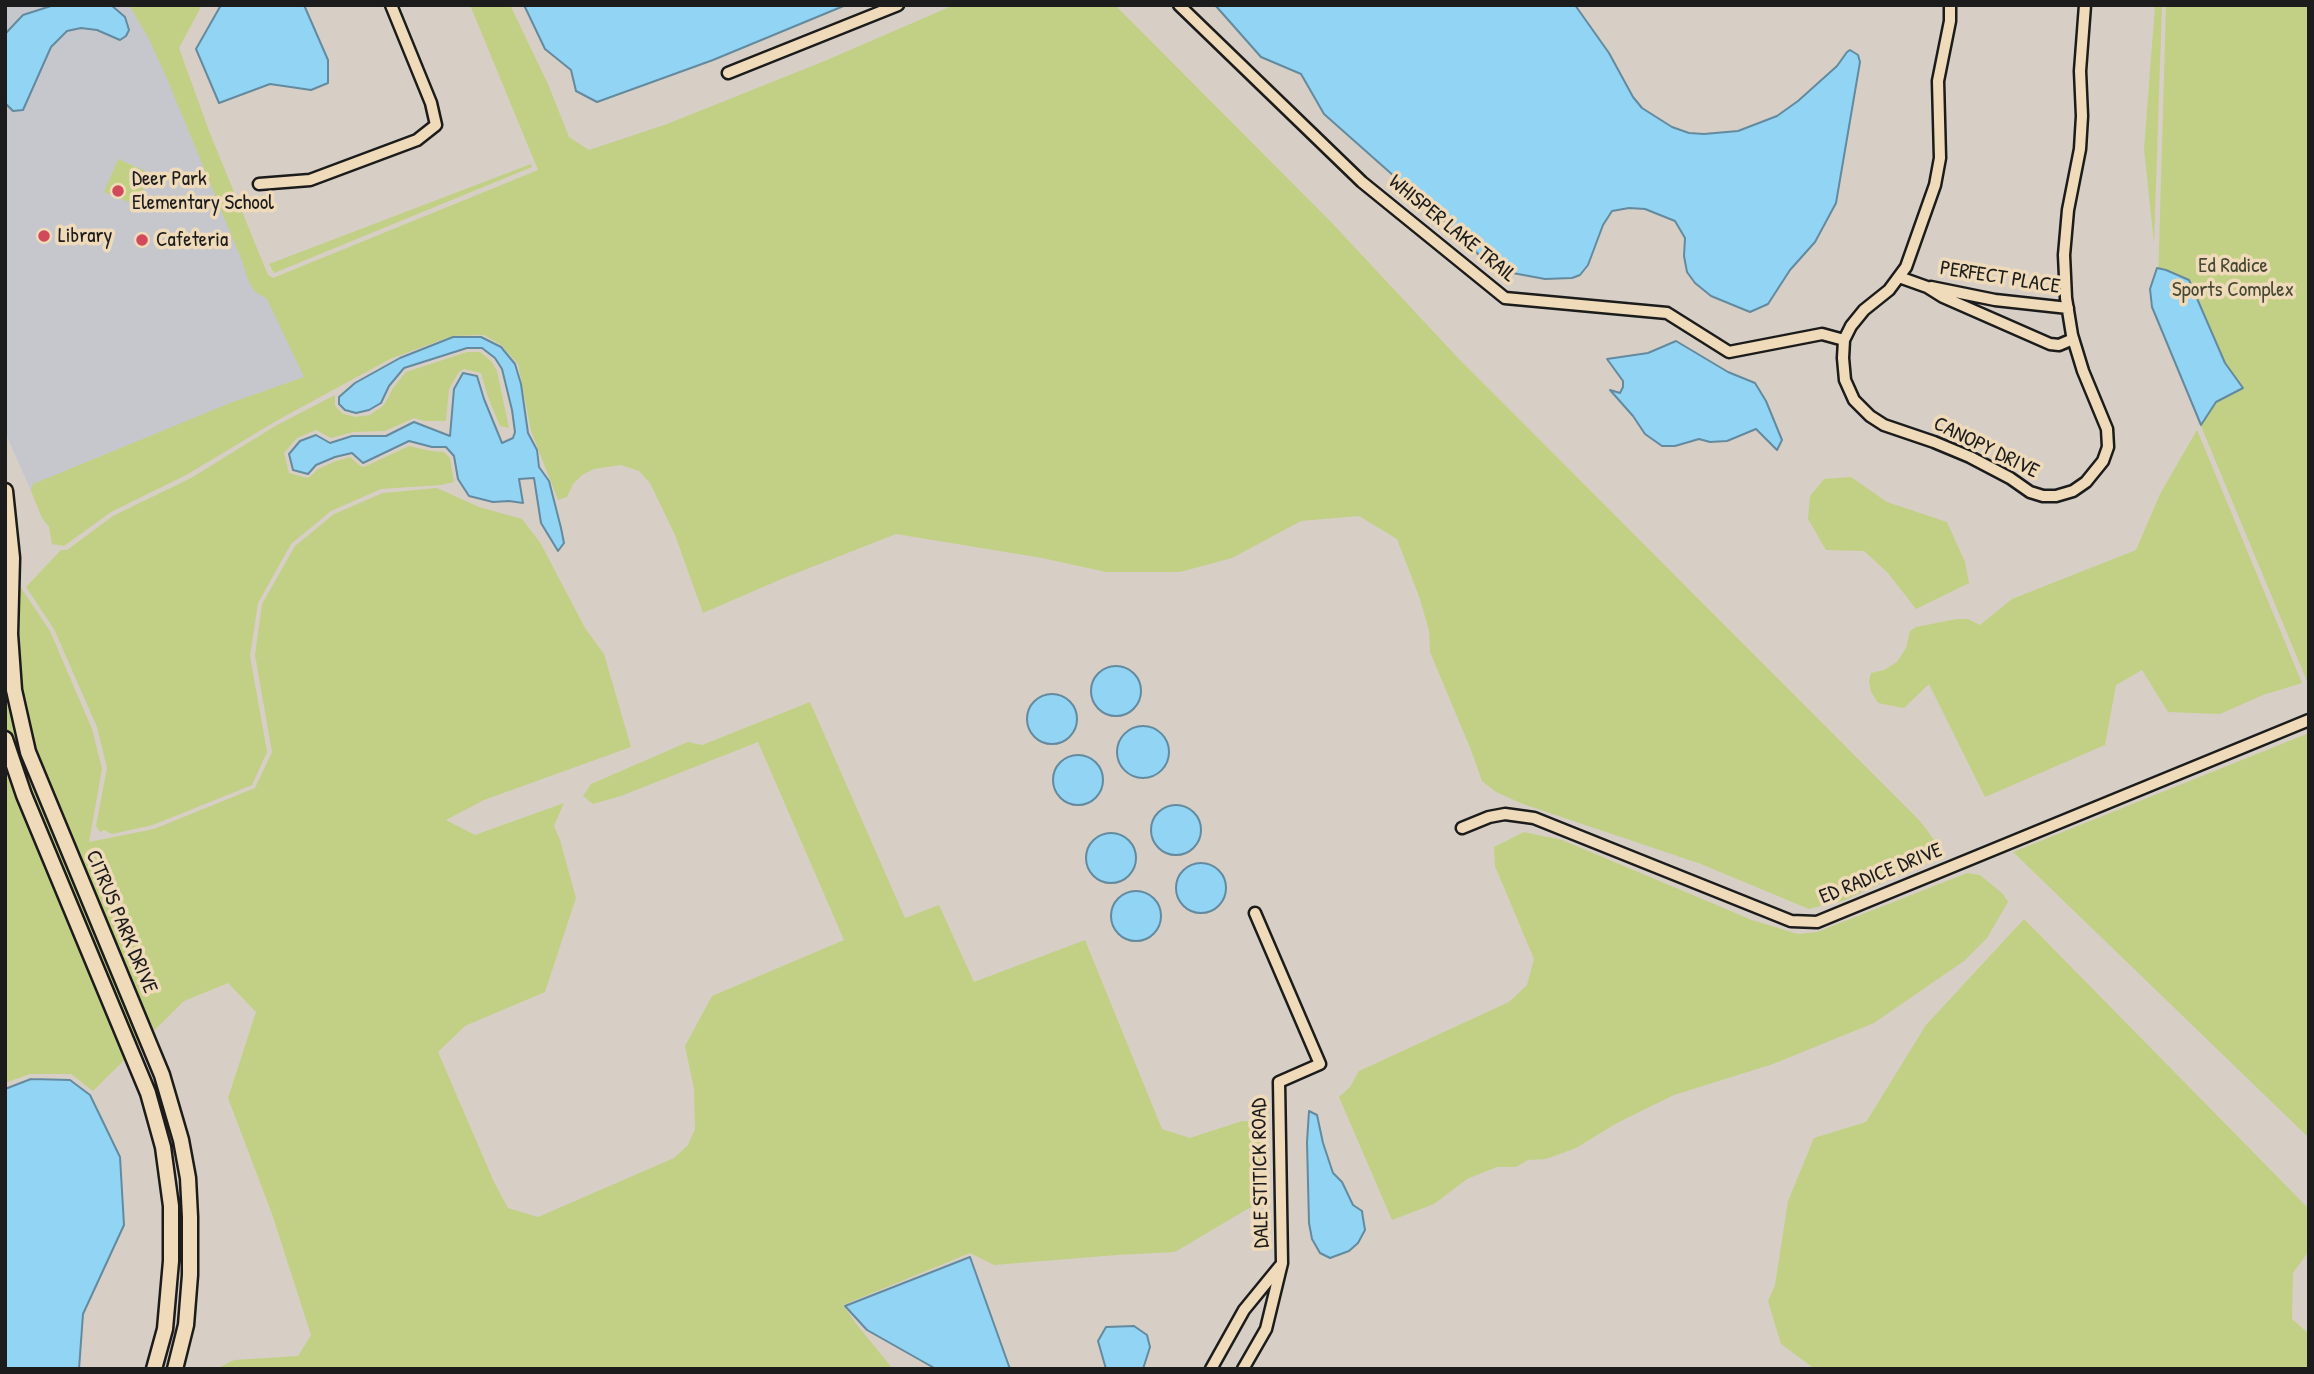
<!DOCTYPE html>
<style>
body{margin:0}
#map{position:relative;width:2314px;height:1374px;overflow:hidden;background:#d7cfc5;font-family:"Patrick Hand",sans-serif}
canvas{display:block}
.frame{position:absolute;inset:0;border:7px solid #1c1c1c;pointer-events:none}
</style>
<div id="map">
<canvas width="2314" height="1374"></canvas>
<div class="frame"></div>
</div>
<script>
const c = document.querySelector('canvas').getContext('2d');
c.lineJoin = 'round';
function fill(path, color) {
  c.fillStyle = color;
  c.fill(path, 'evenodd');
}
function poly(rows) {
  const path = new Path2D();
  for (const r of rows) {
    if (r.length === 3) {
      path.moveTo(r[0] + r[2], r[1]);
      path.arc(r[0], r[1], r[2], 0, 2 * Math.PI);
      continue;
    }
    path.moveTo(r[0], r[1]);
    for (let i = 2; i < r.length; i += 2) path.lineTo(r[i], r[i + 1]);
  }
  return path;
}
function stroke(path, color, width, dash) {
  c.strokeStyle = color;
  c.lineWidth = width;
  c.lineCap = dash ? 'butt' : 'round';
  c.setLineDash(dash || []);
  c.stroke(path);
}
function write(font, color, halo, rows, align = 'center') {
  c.font = font + ' "Patrick Hand",sans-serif';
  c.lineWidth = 7;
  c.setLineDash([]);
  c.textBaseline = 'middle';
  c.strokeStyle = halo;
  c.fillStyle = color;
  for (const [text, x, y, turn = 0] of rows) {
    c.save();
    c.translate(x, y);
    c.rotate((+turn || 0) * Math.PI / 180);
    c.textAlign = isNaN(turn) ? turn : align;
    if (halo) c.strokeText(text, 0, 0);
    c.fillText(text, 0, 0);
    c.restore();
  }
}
const built = poly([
 [5,5,153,5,309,376,31,491,5,432]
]);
const green = poly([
 [129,5,202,5,179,48,209,131,268,275,273,278,538,170,470,5,510,5,548,84,569,137,589,150,667,124,827,60,954,5,1115,5,1332,223,1458,358,1920,821,1935,841,1940,856,1845,900,1809,909,1701,864,1523,804,1496,792,1482,781,1471,750,1430,652,1429,631,1420,599,1397,539,1359,516,1301,521,1232,558,1180,572,1106,572,1042,558,896,534,784,578,703,613,675,535,650,483,639,471,621,465,594,469,582,475,573,484,567,497,558,500,531,431,518,364,501,345,484,335,452,336,390,359,276,421,188,474,111,512,64,546,52,544,49,527,42,518,31,491,33,484,230,403,304,377,267,299,254,291,248,280,242,261,168,81,149,39],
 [2155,5,2162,5,2154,243,2144,149],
 [2166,5,2309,5,2309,686,2157,320],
 [118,159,150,173,136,205,104,192],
 [531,164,532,167,274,273,269,264],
 [467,352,480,352,491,361,497,371,509,428,500,426,488,397,481,373,464,369,459,372,449,389,446,421,424,421,414,418,385,431,353,432,331,438,316,430,297,438,284,453,289,473,307,478,311,476,318,469,336,461,350,457,360,466,364,467,409,446,431,451,444,452,450,458,454,482,441,485,381,489,331,511,291,544,258,603,250,656,267,752,252,785,153,825,112,834,104,830,100,832,96,826,107,768,97,727,54,629,26,587,61,550,67,550,113,516,191,478,277,425,335,395,335,406,343,414,356,417,370,415,384,405,393,388,406,372],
 [2197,430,2302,683,2263,695,2220,714,2168,712,2142,670,2116,685,2105,745,1985,797,1929,684,1904,708,1878,703,1871,692,1869,681,1871,673,1884,670,1897,662,1906,648,1910,631,1916,627,1957,619,1968,619,1980,625,2012,599,2136,550,2160,494],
 [1851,477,1887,502,1947,522,1965,562,1969,583,1916,609,1888,573,1864,551,1826,550,1808,519,1810,496,1824,479],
 [437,488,479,507,522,519,541,544,585,628,604,654,631,747,484,800,446,820,475,835,564,803,554,826,560,840,576,898,545,992,465,1026,438,1052,494,1182,508,1208,538,1217,674,1158,688,1145,695,1129,694,1089,685,1046,712,996,844,940,758,742,621,796,593,804,583,796,591,784,688,742,702,745,810,702,905,918,939,905,974,982,1085,940,1162,1129,1190,1138,1242,1121,1267,1123,1261,1201,1175,1252,1117,1255,994,1265,970,1253,843,1305,857,1325,893,1369,216,1369,234,1360,298,1356,311,1335,272,1214,228,1098,256,1012,228,983,184,1001,93,1091,71,1074,30,1074,5,1083,5,564,50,631,92,729,102,769,89,842,154,829,255,788,272,752,255,655,262,604,295,546,334,514,383,493],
 [2309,733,2309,1138,2013,852],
 [1524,832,1562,840,1752,920,1798,934,1817,932,1967,873,1980,875,2003,894,2008,902,1987,938,1964,961,1874,1023,1773,1064,1674,1095,1617,1123,1576,1148,1546,1159,1528,1160,1516,1167,1497,1167,1467,1179,1434,1204,1392,1220,1339,1097,1350,1087,1359,1071,1509,1002,1527,985,1534,959,1495,866,1494,847],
 [2024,919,2309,1209,2309,1251,2293,1273,2292,1319,2309,1334,2309,1369,1815,1369,1781,1344,1768,1301,1775,1285,1788,1201,1814,1138,1866,1122,1926,1025]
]);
const water = poly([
 [54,5,111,5,125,17,129,30,126,36,120,40,97,30,81,28,67,31,51,47,23,110,13,111,5,103,5,34,23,15,54,5],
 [221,5,304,5,328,60,328,83,311,90,270,84,219,103,196,49,221,5],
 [524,5,846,5,713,60,597,102,576,91,571,70,545,49,524,5],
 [1215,5,1575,5,1609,53,1633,97,1642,108,1672,127,1689,133,1704,134,1738,131,1777,116,1798,101,1837,66,1847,52,1850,50,1858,55,1860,62,1836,203,1815,242,1790,270,1768,304,1750,312,1711,296,1695,283,1687,272,1684,256,1685,238,1675,221,1645,209,1629,208,1612,211,1603,225,1588,265,1580,275,1572,278,1545,279,1491,269,1466,240,1324,114,1301,74,1261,57,1215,5],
 [2157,268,2166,270,2189,280,2225,363,2243,388,2216,402,2201,425,2152,307,2150,289,2157,268],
 [453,337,481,337,501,347,515,364,521,384,528,433,537,450,539,467,549,481,561,528,564,543,558,551,541,523,534,478,519,479,523,503,509,501,493,502,469,496,458,479,454,456,446,447,432,447,409,441,363,463,352,453,335,457,316,465,308,474,293,470,289,454,300,441,316,435,330,443,352,436,386,436,414,422,450,436,454,389,463,373,477,376,484,399,502,443,513,438,515,432,512,410,502,369,495,358,482,348,467,348,404,368,389,386,381,403,369,410,356,413,345,410,339,404,339,397,355,383,400,358,453,337],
 [1676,341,1728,372,1755,383,1766,401,1782,440,1777,450,1756,429,1727,441,1710,442,1699,439,1675,446,1662,446,1645,434,1633,416,1610,390,1620,393,1623,387,1623,381,1607,359,1648,353,1676,341],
 [1116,691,25],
 [1052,719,25],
 [1143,752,26],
 [1078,780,25],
 [1176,830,25],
 [1111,858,25],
 [1201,888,25],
 [1136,916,25],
 [31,1079,70,1080,90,1095,120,1157,124,1225,83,1314,79,1369,5,1369,5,1089,31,1079],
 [1309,1111,1317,1115,1323,1143,1333,1173,1342,1182,1353,1205,1362,1211,1363,1218,1365,1230,1358,1243,1349,1251,1330,1258,1320,1253,1312,1239,1309,1223,1307,1142,1309,1111],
 [970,1257,1010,1369,936,1369,867,1330,845,1306,970,1257],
 [1134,1326,1147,1335,1150,1347,1143,1369,1106,1369,1098,1341,1106,1327,1134,1326]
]);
const street = poly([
 [1179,5,1362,182,1505,298,1667,313,1729,352,1822,334,1844,340],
 [1950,5,1950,21,1938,81,1940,158,1935,185,1906,267,1889,290,1864,310,1851,326,1844,340,1843,358,1845,380,1854,400,1870,416,1884,425,1934,442,1970,457,2010,478,2030,492,2043,496,2056,496,2073,491,2086,482,2103,461,2108,447,2107,429,2083,371,2072,335,2066,298,2064,255,2068,210,2080,149,2082,116,2080,71,2085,5],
 [728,73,898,5],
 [259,184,310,180,417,140,436,125,431,103,391,5],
 [1899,277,1927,287,1943,297,2050,344,2059,345,2073,339],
 [1931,287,1995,300,2068,308],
 [1462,828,1489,817,1505,814,1534,818,1791,921,1817,922,2309,720],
 [1211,1369,1244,1310,1280,1266],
 [1243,1369,1266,1329,1282,1263,1279,1082,1320,1064,1255,913]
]);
const secondary = poly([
 [5,491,12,558,10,634,14,690,28,752,162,1075,181,1140,188,1178,190,1217,190,1275,186,1325,175,1369],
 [5,739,24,795,148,1093,163,1147,171,1206,171,1261,165,1329,154,1369]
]);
const markers = [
 [118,191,7,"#d1495b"],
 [44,236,7,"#d1495b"],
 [142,240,7,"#d1495b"]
];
const poiNames = [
 ["Deer Park",132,179],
 ["Elementary School",132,203],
 ["Library",58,236],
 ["Cafeteria",156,240]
];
const streetNames = [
 ["WHISPER LAKE TRAIL",1452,229,39],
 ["PERFECT PLACE",2000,278,9],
 ["CANOPY DRIVE",1986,448,26],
 ["ED RADICE DRIVE",1881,874,-22],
 ["CITRUS PARK DRIVE",121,922,67],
 ["DALE STITICK ROAD",1261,1173,-91]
];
const parkNames = [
 ["Ed Radice",2233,266],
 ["Sports Complex",2233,290]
];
fill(built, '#c6c7cd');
fill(green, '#c2d085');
fill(water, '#92d4f4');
stroke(water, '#638a9e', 2);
stroke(street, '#1c1c1c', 15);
stroke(secondary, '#1c1c1c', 19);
stroke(street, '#efdab9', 10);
stroke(secondary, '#efdab9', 14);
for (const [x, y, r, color] of markers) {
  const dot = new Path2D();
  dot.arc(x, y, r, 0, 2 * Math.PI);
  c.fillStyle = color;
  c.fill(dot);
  stroke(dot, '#efdab9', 2.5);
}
write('21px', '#1c1c1c', '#efdab9', poiNames, 'left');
write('21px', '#1c1c1c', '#efdab9', streetNames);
write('21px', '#464936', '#efdab9', parkNames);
</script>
